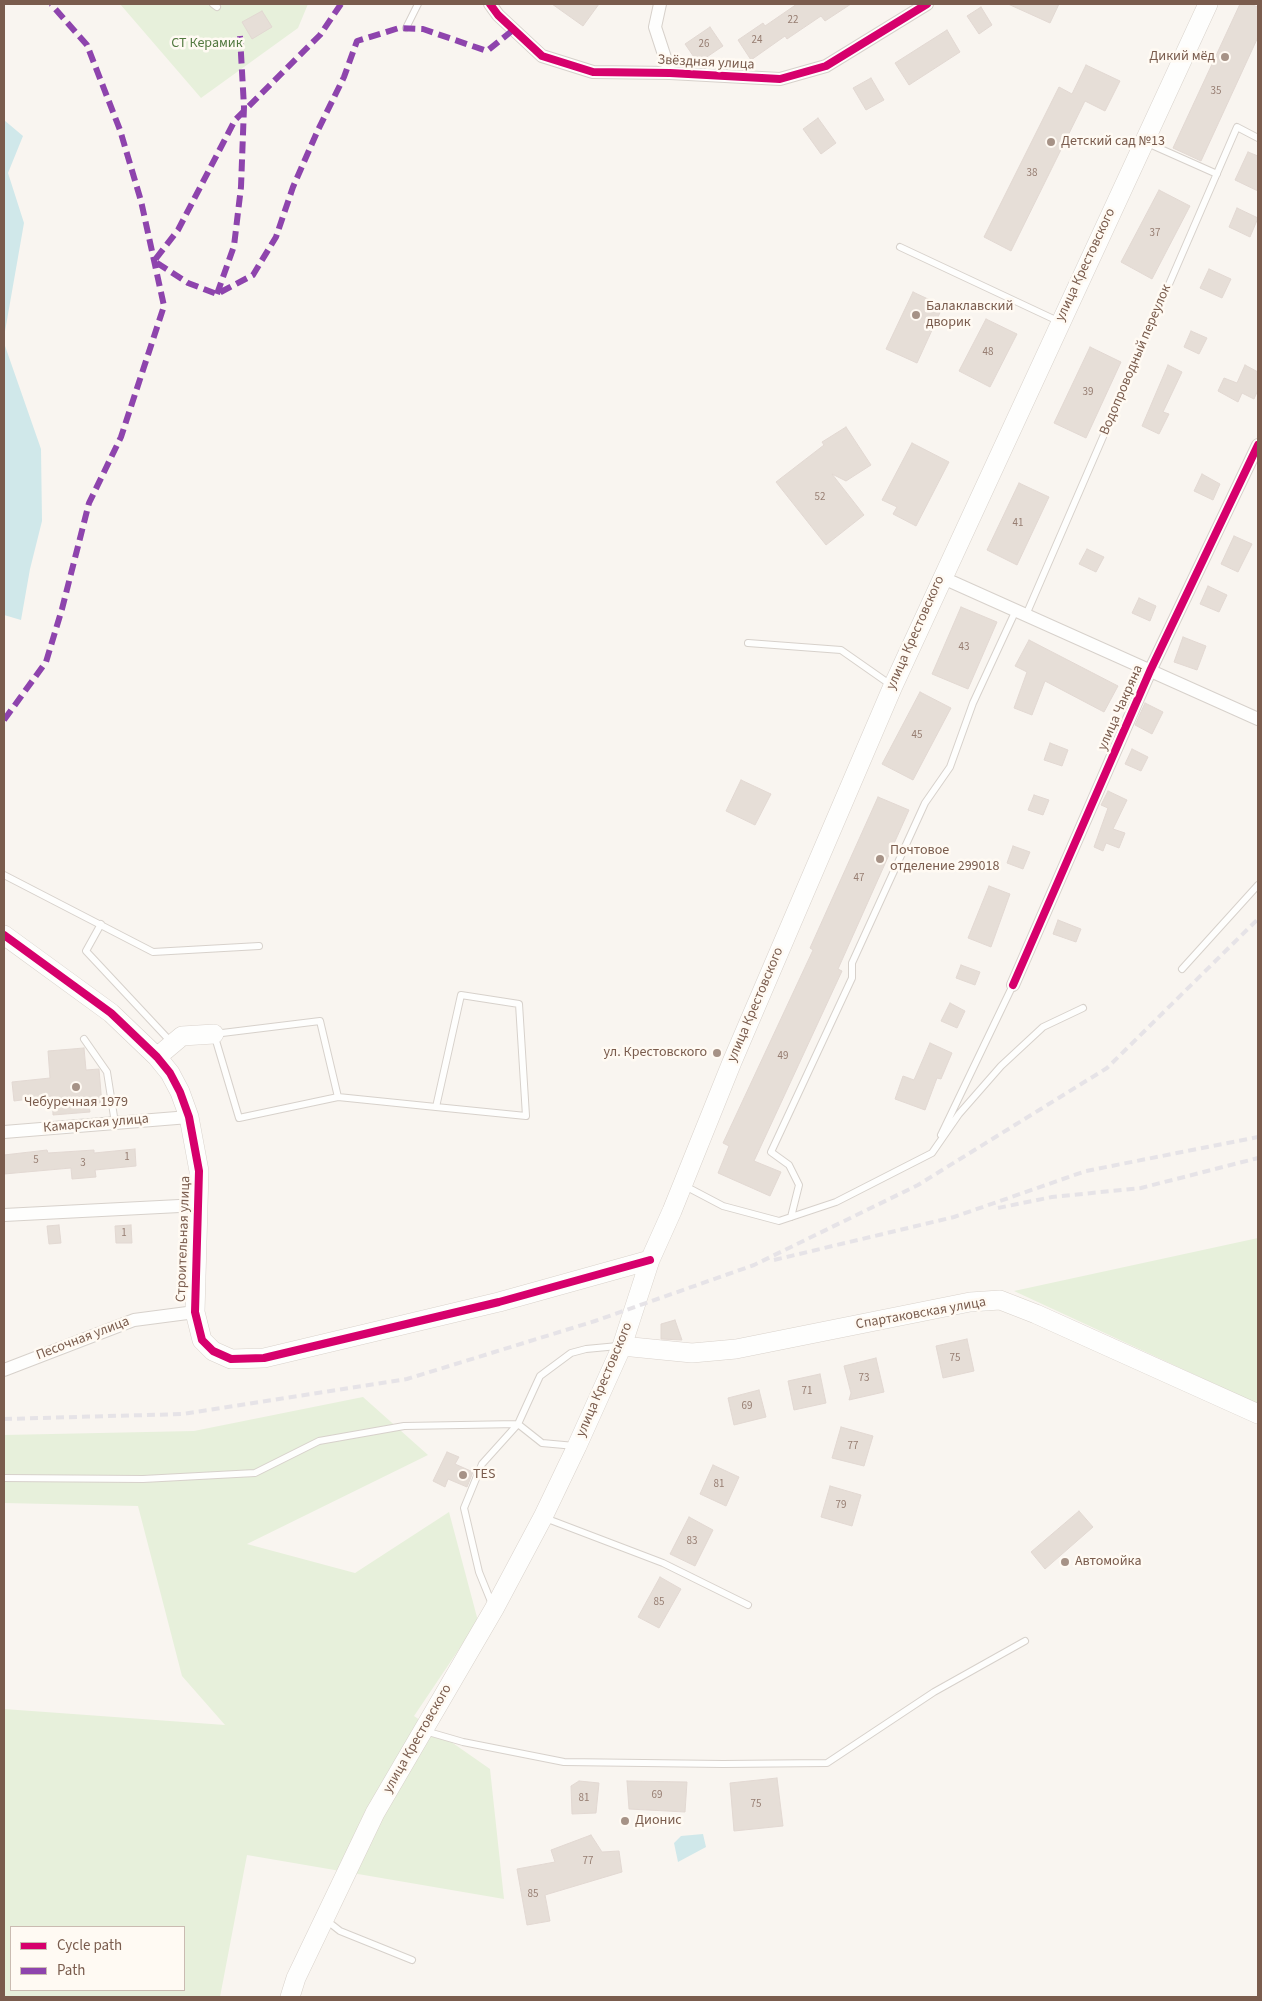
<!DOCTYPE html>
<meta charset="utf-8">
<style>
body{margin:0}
#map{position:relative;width:1262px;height:2001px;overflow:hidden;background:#f9f5f0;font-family:"Source Sans 3",sans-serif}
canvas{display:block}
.frame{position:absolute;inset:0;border:5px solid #7a5c4d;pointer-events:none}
.legend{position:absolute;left:10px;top:1926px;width:175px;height:65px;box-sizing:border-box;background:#fffaf3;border:1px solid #cabbb1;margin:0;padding:6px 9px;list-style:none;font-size:15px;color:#7a5c4d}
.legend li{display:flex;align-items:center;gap:10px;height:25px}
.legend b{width:25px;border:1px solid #cabbb1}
</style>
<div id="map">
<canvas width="1262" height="2001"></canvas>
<div class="frame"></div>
<ul class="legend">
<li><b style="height:6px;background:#d6006c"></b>Cycle path</li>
<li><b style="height:6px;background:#8e44ad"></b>Path</li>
</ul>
</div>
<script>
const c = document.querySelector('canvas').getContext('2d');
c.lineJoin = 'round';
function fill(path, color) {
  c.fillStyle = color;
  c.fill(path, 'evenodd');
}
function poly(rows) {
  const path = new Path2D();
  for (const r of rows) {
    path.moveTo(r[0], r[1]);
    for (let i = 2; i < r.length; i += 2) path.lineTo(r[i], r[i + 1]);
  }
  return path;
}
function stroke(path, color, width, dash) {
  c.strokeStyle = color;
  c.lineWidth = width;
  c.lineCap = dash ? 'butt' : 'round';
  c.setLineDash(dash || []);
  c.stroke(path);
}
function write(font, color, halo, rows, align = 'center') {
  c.font = font + ' "Source Sans 3",sans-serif';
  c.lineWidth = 5;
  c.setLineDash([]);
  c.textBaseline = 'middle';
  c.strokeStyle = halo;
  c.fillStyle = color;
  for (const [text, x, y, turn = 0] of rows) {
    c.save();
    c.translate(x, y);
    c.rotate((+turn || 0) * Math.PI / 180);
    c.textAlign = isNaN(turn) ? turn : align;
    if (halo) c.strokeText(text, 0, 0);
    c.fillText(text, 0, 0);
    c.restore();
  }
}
const green = poly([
 [120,4,308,4,298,28,201,98],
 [1258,1238,1258,1404,1014,1291],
 [363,1397,428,1455,247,1544,355,1573,449,1512,478,1621,414,1716,490,1769,504,1899,247,1855,220,1997,4,1997,4,1709,225,1725,182,1676,138,1506,4,1503,4,1435,194,1431],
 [11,1927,184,1927,184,1990,11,1990]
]);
const water = poly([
 [4,120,23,136,8,173,24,223,4,337],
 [4,343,41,449,42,521,30,569,21,620,4,615],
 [703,1834,706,1847,678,1862,674,1843,681,1836]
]);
const building = poly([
 [552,4,599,4,583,26,552,4],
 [797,4,851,4,825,21,821,16,787,39,785,36,751,60,738,40,763,23,765,26,797,4],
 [1008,4,1059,4,1050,23,1008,4],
 [1240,4,1250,4,1258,7,1258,37,1201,161,1173,148,1240,4],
 [981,7,992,25,979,34,967,16,981,7],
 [262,11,272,27,252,39,242,22,262,11],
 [710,27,723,46,698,63,685,44,710,27],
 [947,30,960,52,909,85,895,63,947,30],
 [1086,65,1120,81,1105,111,1085,101,1011,251,984,237,1059,87,1072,94,1086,65],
 [871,78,884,100,866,110,853,88,871,78],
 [818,118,836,143,821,154,803,129,818,118],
 [1248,152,1258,156,1258,191,1235,180,1248,152],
 [1159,190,1190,206,1152,279,1121,262,1159,190],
 [1237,208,1258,218,1250,237,1229,227,1237,208],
 [1209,269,1231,279,1222,298,1200,288,1209,269],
 [913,292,943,306,917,363,886,349,913,292],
 [986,319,1017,334,990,387,959,371,986,319],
 [1191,331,1207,338,1199,354,1184,347,1191,331],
 [1090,347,1121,362,1086,438,1054,423,1090,347],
 [1168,365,1182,372,1163,412,1169,414,1159,434,1142,426,1168,365],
 [1245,365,1258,372,1258,390,1254,399,1242,393,1238,402,1218,391,1224,378,1237,383,1245,365],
 [846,427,871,465,846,481,832,474,864,515,826,545,776,482,824,445,822,442,846,427],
 [912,443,949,462,916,526,893,514,897,507,882,500,912,443],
 [1202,474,1220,484,1213,500,1194,491,1202,474],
 [1019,483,1049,497,1017,565,987,550,1019,483],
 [1234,536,1252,544,1238,572,1221,564,1234,536],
 [1087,549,1104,557,1096,572,1079,564,1087,549],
 [1208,586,1227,595,1219,612,1200,604,1208,586],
 [1139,598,1156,606,1150,621,1132,613,1139,598],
 [961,607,997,622,968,689,932,674,961,607],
 [1183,637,1206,646,1197,670,1174,662,1183,637],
 [1029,640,1118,686,1104,712,1045,681,1032,715,1014,708,1027,672,1015,666,1029,640],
 [920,692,951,708,913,780,882,764,920,692],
 [1145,703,1163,712,1152,734,1135,725,1145,703],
 [1050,743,1068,750,1062,766,1044,760,1050,743],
 [1132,749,1148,757,1141,771,1125,764,1132,749],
 [741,780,771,794,755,825,726,811,741,780],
 [1108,791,1127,800,1113,829,1125,833,1119,848,1106,843,1103,851,1094,847,1108,808,1101,805,1108,791],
 [1034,795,1049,800,1043,815,1028,810,1034,795],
 [878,797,909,810,838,969,842,971,754,1161,781,1172,770,1196,718,1173,729,1146,723,1143,813,950,810,948,878,797],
 [1013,846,1030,852,1023,869,1007,863,1013,846],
 [989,886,1010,894,991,947,968,938,989,886],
 [1058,920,1081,929,1076,942,1053,934,1058,920],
 [961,965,980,972,975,985,956,978,961,965],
 [950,1003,965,1011,957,1028,941,1021,950,1003],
 [930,1043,952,1053,941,1079,937,1078,925,1110,895,1099,903,1076,914,1080,930,1043],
 [84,1048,86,1070,99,1069,102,1105,89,1106,90,1112,53,1115,52,1096,14,1101,12,1082,50,1078,48,1051,84,1048],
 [135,1149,136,1166,95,1170,96,1177,72,1179,71,1168,4,1174,4,1155,47,1150,48,1153,94,1150,94,1153,135,1149],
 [59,1225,61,1243,49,1244,47,1226,59,1225],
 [131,1225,132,1243,116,1243,115,1226,131,1225],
 [675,1320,682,1340,661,1339,661,1324,675,1320],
 [967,1339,974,1371,943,1378,936,1346,967,1339],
 [876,1358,884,1392,849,1400,851,1393,844,1366,876,1358],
 [820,1374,826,1403,794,1410,788,1381,820,1374],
 [759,1390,766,1417,734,1425,728,1398,759,1390],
 [841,1427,873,1436,864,1466,832,1458,841,1427],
 [447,1452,459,1457,455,1464,473,1472,467,1487,448,1479,445,1487,433,1481,447,1452],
 [713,1465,739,1477,726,1506,700,1494,713,1465],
 [830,1486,861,1495,852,1526,821,1517,830,1486],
 [1079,1511,1093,1527,1045,1569,1031,1552,1079,1511],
 [689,1517,713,1530,695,1566,670,1554,689,1517],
 [660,1577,681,1589,659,1628,638,1617,660,1577],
 [777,1778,783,1826,734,1831,730,1783,777,1778],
 [579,1781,599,1783,596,1813,572,1814,571,1786,579,1781],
 [627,1781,687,1782,685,1812,629,1809,627,1781],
 [591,1835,602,1852,619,1851,622,1872,545,1895,550,1921,527,1925,517,1869,555,1862,551,1850,591,1835]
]);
const lane = poly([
 [213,4,217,7],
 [406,28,418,4],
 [1145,142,1217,174],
 [900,247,1060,322],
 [1026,615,1237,127,1258,138],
 [748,643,841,650,891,685],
 [4,875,153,952,259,946],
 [101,924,86,951,172,1043],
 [1182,969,1258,885],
 [84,1039,107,1072,115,1123],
 [338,1097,239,1118,214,1034,320,1021,338,1097,436,1107,526,1116,519,1004,461,995,436,1107],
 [941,1135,1013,985],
 [685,1186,723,1206,779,1221,836,1202,932,1153,959,1114,1001,1066,1043,1027,1083,1008],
 [791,1217,799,1185,789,1165,771,1152,852,978,852,963,925,803,950,767,973,703,1016,610],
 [575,1446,542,1443,518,1424,534,1389,540,1376,571,1353,586,1349,618,1346],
 [4,1478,143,1479,255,1473,319,1441,404,1426,518,1424],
 [545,1518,663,1563,748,1605],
 [492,1604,479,1572,464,1508,482,1464,518,1424],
 [425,1731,463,1742,564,1762,723,1764,827,1763,934,1692,1025,1641],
 [326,1920,340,1931,412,1960]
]);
const street = poly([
 [490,4,498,15,542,56,593,72,670,73,780,79,826,66,927,4],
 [660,4,655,27,670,73],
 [941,577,1258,719],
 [1013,985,1150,671,1258,445],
 [4,1132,189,1117],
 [4,1215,199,1205],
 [4,1370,134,1320,195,1312]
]);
const secondary = poly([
 [4,935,111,1013,157,1057,170,1073,180,1092,189,1117,199,1171,195,1312,202,1340,213,1351,231,1359,264,1358,499,1302,650,1260],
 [157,1057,182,1036,214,1034],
 [622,1346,692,1353,736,1349,970,1302,1000,1300,1036,1314,1258,1414],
 [290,1997,296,1978,375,1813,494,1609,543,1517,577,1446,622,1346,650,1260,672,1211,732,1062,893,686,1208,4]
]);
const rail = poly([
 [998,1208,1052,1197,1141,1188,1258,1158],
 [774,1260,954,1217,1086,1171,1258,1137],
 [4,1419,183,1414,407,1379,595,1321,754,1265,918,1185,1107,1068,1258,919]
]);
const quiet = poly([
 [341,4,320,35,235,120,178,230,154,261,188,283,217,294,253,275,276,237,293,187,318,130,344,77,357,41,399,28,423,29,487,51,513,30],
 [217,294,234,246,241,187,244,107,240,36],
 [4,720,46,662,62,609,89,503,121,437,164,306,141,201,120,130,87,45,51,4]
]);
const cycleway = poly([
 [490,4,498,15,542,56,593,72,670,73,780,79,826,66,927,4],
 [4,935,111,1013,157,1057,170,1073,180,1092,189,1117,199,1171,195,1312,202,1340,213,1351,231,1359,264,1358,499,1302,650,1260],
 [1013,985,1150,671,1258,445]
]);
const markers = [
 [1225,57,5,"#a69286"],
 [1051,142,5,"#a69286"],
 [916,315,5,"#a69286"],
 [880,859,5,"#a69286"],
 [717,1053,5,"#a69286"],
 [76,1087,5,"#a69286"],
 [463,1475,5,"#a69286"],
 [1065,1562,5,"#a69286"],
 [625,1821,5,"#a69286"]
];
const numberNames = [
 ["22",793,21],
 ["24",757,41],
 ["26",704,45],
 ["35",1216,92],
 ["38",1032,174],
 ["37",1155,234],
 ["48",988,353],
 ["39",1088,393],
 ["52",820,498],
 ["41",1018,524],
 ["43",964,648],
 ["45",917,736],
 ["47",859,879],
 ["49",783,1057],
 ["1",127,1158],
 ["5",36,1161],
 ["3",83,1164],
 ["1",124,1234],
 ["75",955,1359],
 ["73",864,1379],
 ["71",807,1392],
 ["69",747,1407],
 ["77",853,1447],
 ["81",719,1485],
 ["79",841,1506],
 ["83",692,1542],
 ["85",659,1603],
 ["69",657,1796],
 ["81",584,1799],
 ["75",756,1805],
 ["77",588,1862],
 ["85",533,1895]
];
const parkNames = [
 ["СТ Керамик",207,44]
];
const poiNames = [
 ["Дикий мёд",1215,57,"right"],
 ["Детский сад №13",1061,142],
 ["Балаклавский",926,307],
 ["дворик",926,323],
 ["Почтовое",890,851],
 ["отделение 299018",890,867],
 ["ул. Крестовского",707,1053,"right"],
 ["Чебуречная 1979",76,1103,"center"],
 ["TES",473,1475],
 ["Автомойка",1075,1562],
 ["Дионис",635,1821]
];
const streetNames = [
 ["Звёздная улица",706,63,3],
 ["улица Крестовского",1086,265,-65],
 ["Водопроводный переулок",1136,360,-67],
 ["улица Крестовского",916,633,-66],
 ["улица Чакряна",1121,708,-66],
 ["улица Крестовского",756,1005,-67],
 ["Камарская улица",96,1124,-5],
 ["Строительная улица",184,1239,-88],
 ["Спартаковская улица",921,1314,-10],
 ["Песочная улица",83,1339,-21],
 ["улица Крестовского",605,1380,-67],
 ["улица Крестовского",418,1739,-60]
];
fill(green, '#e7f0db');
fill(water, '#d0e8ea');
fill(building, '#e6ded7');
stroke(building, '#e2d8d2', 1);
stroke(lane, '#d7d1cb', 8);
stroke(street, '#d7d1cb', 14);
stroke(secondary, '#d9d2cb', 20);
stroke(lane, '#fefefd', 6);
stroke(street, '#fefefd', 12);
stroke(secondary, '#fefefd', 19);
stroke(rail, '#e6e3e7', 4, [8, 5]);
stroke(quiet, '#8e44ad', 6, [12, 6]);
stroke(cycleway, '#d6006c', 8);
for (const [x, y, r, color] of markers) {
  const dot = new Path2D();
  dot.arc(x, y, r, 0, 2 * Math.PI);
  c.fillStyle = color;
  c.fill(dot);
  stroke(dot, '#fffaf3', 2);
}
write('11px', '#977e72', null, numberNames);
write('14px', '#537a41', '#fffaf3', parkNames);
write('14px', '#7a5c4d', '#fffaf3', poiNames, 'left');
write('14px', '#7a5c4d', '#fffaf3', streetNames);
</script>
